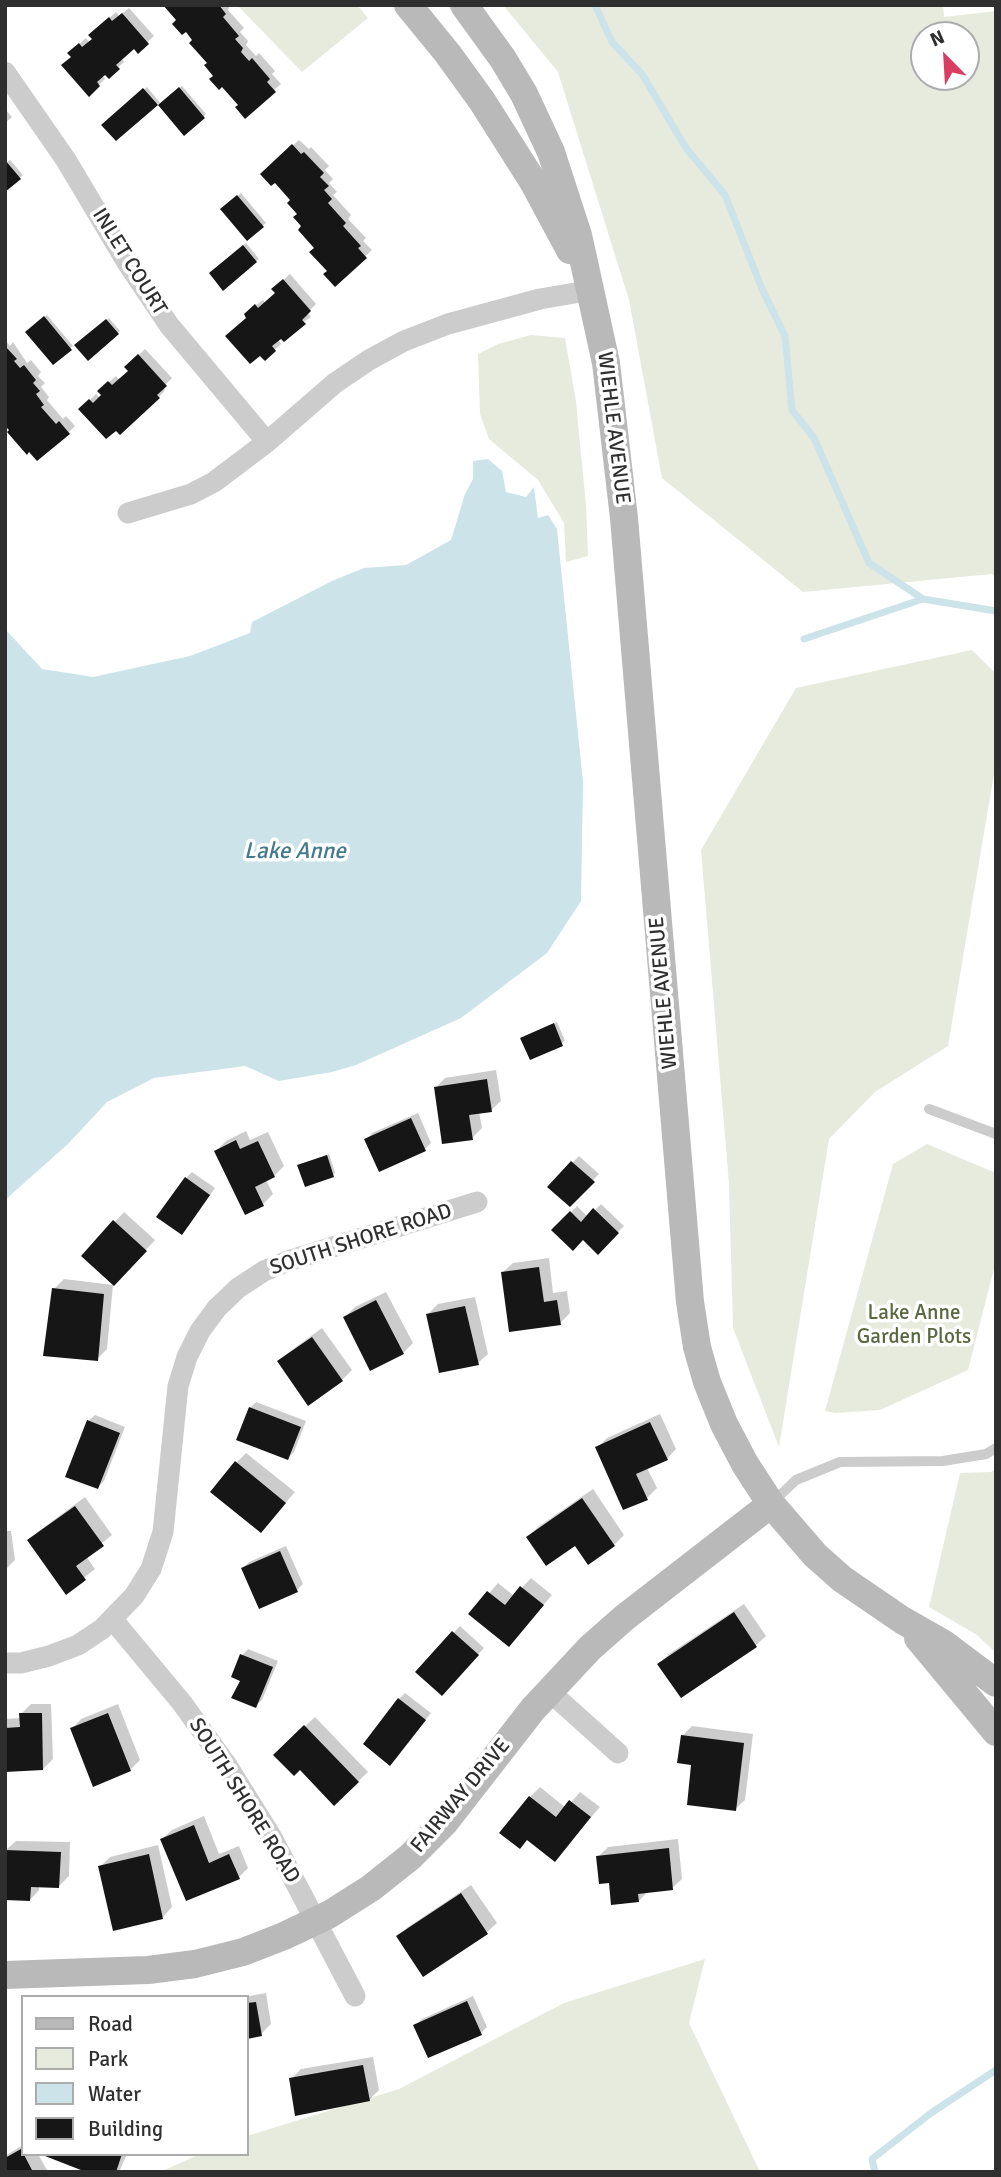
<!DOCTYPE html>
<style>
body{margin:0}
#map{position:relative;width:1001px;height:2177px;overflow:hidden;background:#fff;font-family:Signika,sans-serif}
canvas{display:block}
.frame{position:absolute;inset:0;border:7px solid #2f2f2f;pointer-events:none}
.legend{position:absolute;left:21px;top:1995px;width:228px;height:161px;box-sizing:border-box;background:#fff;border:2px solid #acacac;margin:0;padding:9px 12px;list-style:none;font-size:21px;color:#2f2f2f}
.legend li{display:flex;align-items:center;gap:14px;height:35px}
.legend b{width:35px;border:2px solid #acacac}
.north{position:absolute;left:910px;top:21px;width:70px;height:70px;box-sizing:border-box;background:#fff;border:2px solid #acacac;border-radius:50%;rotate:336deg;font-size:19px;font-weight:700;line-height:28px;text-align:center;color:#2f2f2f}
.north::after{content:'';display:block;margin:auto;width:24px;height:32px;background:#d93e62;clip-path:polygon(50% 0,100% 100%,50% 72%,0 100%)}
</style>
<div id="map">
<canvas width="1001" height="2177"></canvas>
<div class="frame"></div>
<ul class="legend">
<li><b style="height:9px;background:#b9b9b9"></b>Road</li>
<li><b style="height:19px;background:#e7ebde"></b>Park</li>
<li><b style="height:19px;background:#cce3ea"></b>Water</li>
<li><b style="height:19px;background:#161616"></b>Building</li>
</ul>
<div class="north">N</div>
</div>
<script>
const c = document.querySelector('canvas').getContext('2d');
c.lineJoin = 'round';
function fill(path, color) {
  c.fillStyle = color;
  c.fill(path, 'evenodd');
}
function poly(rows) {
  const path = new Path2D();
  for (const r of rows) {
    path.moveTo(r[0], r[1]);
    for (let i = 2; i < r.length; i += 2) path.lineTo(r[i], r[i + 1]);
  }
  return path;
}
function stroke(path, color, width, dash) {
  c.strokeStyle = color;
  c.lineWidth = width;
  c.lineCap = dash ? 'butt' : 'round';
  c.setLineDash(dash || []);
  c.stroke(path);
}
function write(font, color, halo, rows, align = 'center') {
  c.font = font + ' Signika,sans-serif';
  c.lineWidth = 7;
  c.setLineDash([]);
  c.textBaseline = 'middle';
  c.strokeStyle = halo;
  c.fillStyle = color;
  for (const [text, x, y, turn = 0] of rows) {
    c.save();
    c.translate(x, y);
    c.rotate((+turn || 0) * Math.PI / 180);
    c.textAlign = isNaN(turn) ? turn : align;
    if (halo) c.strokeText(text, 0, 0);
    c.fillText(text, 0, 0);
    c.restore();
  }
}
const green = poly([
 [237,5,357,5,368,18,302,72],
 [503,5,943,5,944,17,996,11,996,577,992,574,803,592,662,478,629,300,558,72],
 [966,35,966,77,924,77,924,35],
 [531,335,565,338,576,402,586,505,588,556,566,562,564,523,538,480,489,439,480,414,478,354,498,344],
 [972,650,996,674,996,762,948,1046,875,1092,829,1139,779,1447,733,1328,729,1184,701,850,796,688],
 [927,1144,996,1173,996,1261,968,1370,880,1410,835,1413,825,1411,893,1164],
 [996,1469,996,1653,977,1635,929,1607,960,1473,991,1472],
 [705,1959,689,2023,760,2172,160,2172,200,2154,247,2154,247,2136,399,2089,564,2003]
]);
const water = poly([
 [488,459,502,471,506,492,526,497,534,487,538,518,548,515,557,529,583,782,581,901,547,953,461,1018,356,1065,332,1072,279,1081,245,1066,154,1078,107,1102,68,1144,5,1200,5,629,42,669,93,677,190,656,250,633,252,622,332,581,364,568,406,565,451,540,465,494,473,479,473,461]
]);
const shadow = poly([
 [164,5,230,5,228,10,244,28,240,32,248,41,246,45,256,56,259,53,275,71,272,74,281,84,274,90,240,104,215,76,195,40],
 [129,8,154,36,138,51,134,47,121,58,124,62,109,76,105,72,102,75,105,79,89,94,72,56,76,47,86,38,89,42,94,39,97,29,116,12,119,16],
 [182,86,206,114,184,133,158,103,116,139,104,125,147,87,161,104],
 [5,109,12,117,5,123],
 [299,140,309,149,311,147,329,166,325,170,333,179,329,183,337,192,333,195,351,215,348,219,366,238,363,241,372,250,335,284,304,226,293,199,268,168],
 [10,160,23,175,5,190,5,163],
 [241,193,266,223,247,239,223,209],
 [246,243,259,259,223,288,211,273],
 [290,274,316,304,307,313,311,317,278,339,281,344,265,358,248,317,252,308,263,300,265,303,277,293,280,283],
 [47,315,73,346,53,362,27,333],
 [109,318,120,331,88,359,77,346],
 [5,340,10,346,13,342,27,363,31,360,41,372,38,376,45,383,41,387,49,397,47,400,63,419,66,416,75,426,68,433,5,414],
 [145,349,172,378,163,387,165,390,159,397,120,432,81,409,96,394,100,398,106,385,116,376,119,380,130,370,127,367],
 [557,1022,565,1041,531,1058,522,1038],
 [496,1070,501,1101,491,1110,479,1112,482,1128,472,1138,436,1087,445,1078],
 [418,1113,431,1143,425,1149,366,1140,372,1133],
 [246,1131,250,1140,268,1132,284,1166,274,1176,266,1180,273,1194,263,1204,246,1212,216,1151,226,1141],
 [329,1154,335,1173,333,1175,299,1166],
 [579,1156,599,1174,570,1204,549,1187],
 [192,1172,215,1188,188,1227,186,1178],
 [601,1204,624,1226,598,1252,583,1238,554,1230,577,1206,588,1217],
 [124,1212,155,1240,124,1274,83,1256],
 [549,1258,553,1293,567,1291,570,1313,560,1323,503,1272,513,1263],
 [64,1279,113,1285,107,1349,97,1359,54,1289],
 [386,1292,413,1343,403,1353,345,1317,355,1307],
 [475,1297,488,1354,478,1363,428,1314,438,1304],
 [322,1328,352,1370,342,1380,279,1361,289,1352],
 [256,1402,306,1421,294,1452,288,1458,250,1408],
 [660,1414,676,1449,667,1459,647,1468,657,1488,647,1498,597,1448,607,1438],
 [95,1415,125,1427,104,1481,98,1487,88,1421],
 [246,1453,295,1492,261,1531,237,1462],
 [593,1489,624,1535,614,1545,589,1562,575,1544,528,1537,538,1527],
 [85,1497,112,1535,86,1556,95,1569,66,1592,29,1541,39,1531],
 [5,1531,11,1531,15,1560,5,1570],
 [286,1546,303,1584,297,1590,243,1568,249,1562],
 [531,1578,552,1595,509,1645,471,1614,498,1583,514,1596],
 [744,1604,766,1636,756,1645,681,1696,659,1664,669,1654],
 [460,1626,484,1648,442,1694,417,1672],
 [248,1649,278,1661,262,1700,255,1706,242,1680,242,1655],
 [405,1693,431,1713,396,1757,399,1699],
 [31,1704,51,1704,53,1759,43,1769,5,1770,5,1719,21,1718,21,1714],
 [118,1704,140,1760,130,1770,72,1729,81,1719],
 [315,1717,368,1772,334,1804,300,1768,275,1755],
 [692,1726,753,1734,745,1800,735,1809,682,1736],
 [540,1787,566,1808,580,1792,600,1807,555,1859,530,1797],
 [204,1816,219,1854,239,1846,248,1868,239,1877,186,1899,162,1839,172,1830],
 [678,1839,682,1879,672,1888,648,1891,639,1901,610,1881,598,1857,608,1847],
 [16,1841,70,1842,69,1876,59,1886,39,1885,39,1890,30,1900,6,1850],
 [158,1845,172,1907,163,1917,100,1867,110,1857],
 [471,1885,497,1923,487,1932,398,1937,408,1927],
 [266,1993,271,2024,261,2034,247,2037,247,1997,244,1997],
 [473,1996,487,2027,481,2033,416,2025,422,2019],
 [373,2057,379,2090,369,2100,291,2079,301,2069],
 [23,2145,23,2154,38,2154,48,2172,5,2172,5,2156],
 [48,2154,127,2154,119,2172,91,2172]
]);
const stream = poly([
 [595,5,612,42,642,74,686,148,725,195,762,289,785,336,792,410,814,438,869,563,923,599],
 [804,639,923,599,996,611],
 [875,2172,872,2159,931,2113,996,2070]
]);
const building = poly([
 [163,5,219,5,226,14,223,17,239,36,235,39,243,48,241,52,249,61,252,58,270,79,267,82,276,92,245,119,235,107,238,105,222,87,219,90,209,79,213,76,204,65,207,63,189,43,192,40,186,32,182,35,172,24,176,20],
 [122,13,149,44,138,54,134,49,116,65,120,69,109,79,105,75,97,82,100,86,89,97,61,65,71,57,67,53,79,43,82,47,92,39,88,35,109,17,112,21],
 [179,87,205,118,184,136,158,105],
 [143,88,158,105,116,141,101,125],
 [292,144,301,154,304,152,324,173,320,177,329,186,324,190,332,199,328,203,346,223,343,226,361,246,358,248,367,258,335,287,323,274,327,271,309,252,314,248,298,230,301,226,293,217,297,214,287,203,290,200,275,183,271,186,260,174],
 [5,160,21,179,5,192],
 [237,195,264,227,247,241,220,209],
 [243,245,257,262,223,291,209,273],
 [283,279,311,311,302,320,306,324,284,342,281,339,272,346,276,351,265,361,260,356,250,364,225,336,246,318,244,314,255,304,258,308,275,293,271,289],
 [44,316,72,350,53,365,25,332],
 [106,319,119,334,88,361,74,345],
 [5,346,17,359,14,361,20,368,24,365,36,380,33,383,40,391,36,394,44,405,41,407,56,424,59,421,70,434,37,461,29,452,27,455,7,432,9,430,5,426],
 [138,354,167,386,157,395,160,398,120,435,116,431,106,439,78,409,89,399,93,403,101,395,97,391,108,381,112,385,128,371,124,367],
 [554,1023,563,1046,530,1060,520,1038],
 [487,1079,492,1112,469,1115,473,1140,442,1144,434,1087],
 [411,1118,426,1151,379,1172,364,1139],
 [236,1140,240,1149,258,1141,275,1177,255,1187,264,1206,245,1215,214,1151],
 [327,1155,334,1177,305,1187,297,1165],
 [571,1161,595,1182,570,1207,547,1187],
 [185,1177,210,1195,182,1235,156,1217],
 [593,1208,619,1233,598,1255,583,1240,573,1251,551,1230,570,1211,581,1222],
 [113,1220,147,1251,114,1286,81,1256],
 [539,1267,544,1302,557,1300,561,1325,509,1332,501,1272],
 [52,1288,104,1294,98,1361,43,1356],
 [376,1300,404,1354,370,1371,343,1317],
 [465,1306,479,1365,439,1373,426,1314],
 [312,1337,343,1381,308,1406,277,1361],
 [249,1407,301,1427,288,1460,236,1440],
 [87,1420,120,1433,98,1489,65,1477],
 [650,1422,668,1460,636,1474,648,1500,623,1510,595,1447],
 [235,1461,286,1503,261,1533,210,1492],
 [582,1498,615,1546,588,1565,575,1546,546,1566,526,1537],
 [75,1506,104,1546,76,1566,86,1580,66,1595,27,1540],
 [280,1551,298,1592,259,1609,241,1568],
 [520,1586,544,1605,509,1647,468,1614,487,1591,505,1605],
 [734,1612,757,1647,681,1698,657,1664],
 [452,1631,479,1655,442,1696,415,1672],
 [240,1654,273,1667,256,1708,231,1698,240,1681,231,1677],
 [398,1698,426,1720,390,1766,363,1744],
 [19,1713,42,1713,43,1770,5,1772,5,1728,20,1727],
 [108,1713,131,1771,93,1787,70,1728],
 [304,1725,359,1782,334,1806,300,1770,294,1776,273,1755],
 [681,1735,744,1743,736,1811,687,1805,691,1765,677,1763],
 [529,1796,556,1817,569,1800,591,1817,555,1862,527,1840,520,1849,499,1833],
 [194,1825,209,1863,229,1854,240,1879,186,1901,160,1839],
 [669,1848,673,1890,638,1894,639,1902,611,1905,609,1883,599,1884,596,1856],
 [5,1850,61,1852,59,1888,31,1887,30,1901,5,1900],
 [149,1854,163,1919,113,1931,98,1866],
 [461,1893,488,1934,423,1977,396,1936],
 [467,2001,482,2035,428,2058,413,2025],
 [256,2002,262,2036,247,2039,247,2003],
 [363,2065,370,2101,295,2116,289,2078],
 [21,2149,33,2172,5,2172,5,2158],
 [46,2154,122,2154,116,2172,86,2172,45,2156]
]);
const lane = poly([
 [929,1109,996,1134],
 [773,1502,796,1480,840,1462,943,1461,986,1454,996,1448]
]);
const street = poly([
 [5,72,66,160,128,264,169,325,267,442],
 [128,513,191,494,214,482,267,442,335,383,369,360,404,341,448,324,540,299,592,290],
 [113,1620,182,1703,228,1767,271,1836,355,1996],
 [5,1663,21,1663,49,1656,78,1645,102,1629,134,1596,151,1569,163,1532,178,1386,187,1357,200,1331,217,1308,238,1288,264,1271,288,1261,477,1202],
 [549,1691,618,1753]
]);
const secondary = poly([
 [408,5,448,54,482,101,534,183,570,250],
 [464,5,503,59,524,94,551,152,578,235,606,363,624,518,690,1302,697,1347,707,1382,724,1424,745,1464,771,1504,815,1555,842,1579,902,1620,944,1644,996,1683],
 [918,1638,996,1732],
 [5,1975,148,1970,195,1964,243,1952,284,1936,330,1914,371,1888,410,1857,445,1822,533,1709,590,1648,624,1618,771,1504]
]);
const streetNames = [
 ["INLET COURT",129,262,58],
 ["WIEHLE AVENUE",613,428,83],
 ["WIEHLE AVENUE",664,993,-95],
 ["SOUTH SHORE ROAD",361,1240,-18],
 ["FAIRWAY DRIVE",461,1796,-50],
 ["SOUTH SHORE ROAD",244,1801,58]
];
const parkNames = [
 ["Lake Anne",914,1313],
 ["Garden Plots",914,1337]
];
const waterNames = [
 ["Lake Anne",295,852]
];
fill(green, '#e7ebde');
fill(water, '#cce3ea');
fill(shadow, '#0003');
stroke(stream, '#cce3ea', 7);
fill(building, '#161616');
stroke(lane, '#ccc', 10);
stroke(street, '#ccc', 21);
stroke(secondary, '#b9b9b9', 28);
write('21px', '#2f2f2f', '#fff', streetNames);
write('21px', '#59683f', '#fff', parkNames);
write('italic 23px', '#437b8c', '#fff', waterNames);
</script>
